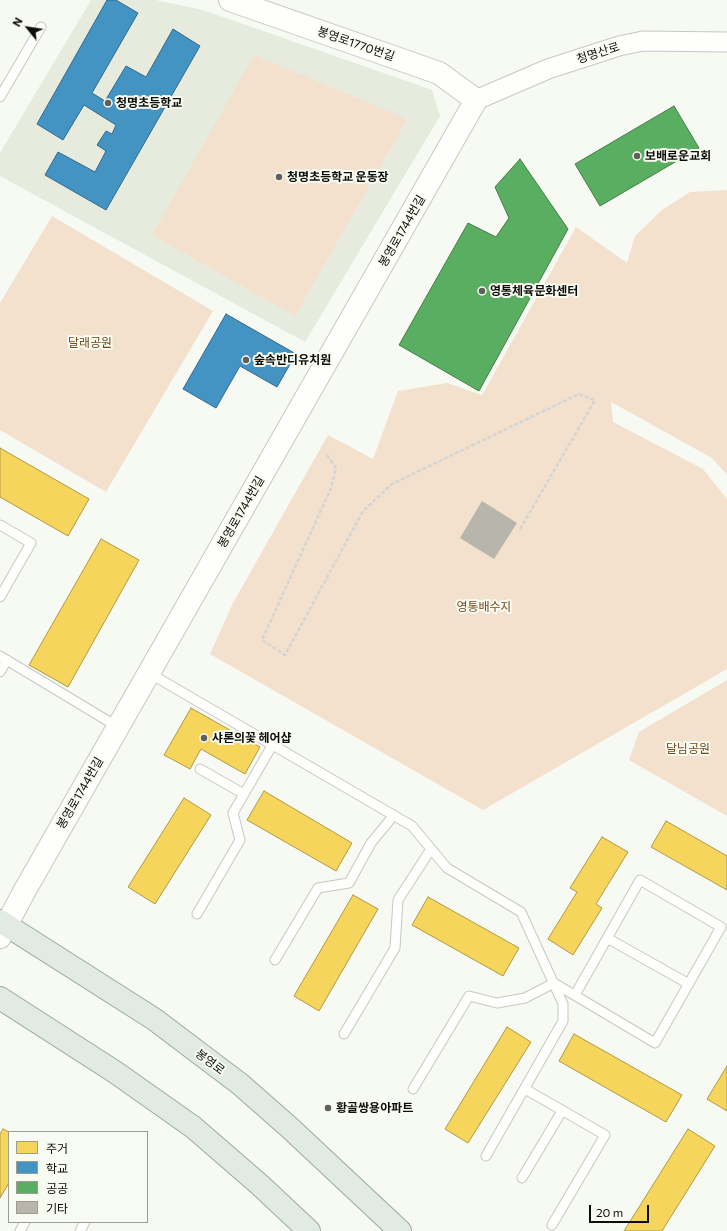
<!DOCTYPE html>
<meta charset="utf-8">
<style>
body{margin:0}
#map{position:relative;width:727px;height:1231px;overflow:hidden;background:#f7f9f3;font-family:Commissioner,"Noto Sans KR",sans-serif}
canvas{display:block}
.legend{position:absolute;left:8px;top:1131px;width:140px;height:92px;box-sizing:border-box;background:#f8fbf1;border:1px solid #9a9c95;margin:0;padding:5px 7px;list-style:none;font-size:12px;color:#0d0d0a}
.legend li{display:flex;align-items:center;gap:8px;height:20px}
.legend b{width:20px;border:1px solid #9a9c95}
.north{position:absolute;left:8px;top:8px;width:40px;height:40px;-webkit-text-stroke:3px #f8fbf1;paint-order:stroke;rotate:300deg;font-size:11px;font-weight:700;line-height:16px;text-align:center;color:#0d0d0a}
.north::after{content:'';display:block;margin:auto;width:14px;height:18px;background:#0d0d0a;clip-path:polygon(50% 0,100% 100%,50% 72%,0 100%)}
.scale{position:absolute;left:589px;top:1205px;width:60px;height:18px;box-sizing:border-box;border:2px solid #0d0d0a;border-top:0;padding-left:5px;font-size:12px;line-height:14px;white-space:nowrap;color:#0d0d0a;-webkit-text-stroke:3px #f8fbf1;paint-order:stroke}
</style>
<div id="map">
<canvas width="727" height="1231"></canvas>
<ul class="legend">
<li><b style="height:11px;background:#f6d55c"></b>주거</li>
<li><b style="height:11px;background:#4393c3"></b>학교</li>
<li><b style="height:11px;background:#5aae61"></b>공공</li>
<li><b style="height:11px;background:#b8b6ac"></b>기타</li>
</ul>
<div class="north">N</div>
<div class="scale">20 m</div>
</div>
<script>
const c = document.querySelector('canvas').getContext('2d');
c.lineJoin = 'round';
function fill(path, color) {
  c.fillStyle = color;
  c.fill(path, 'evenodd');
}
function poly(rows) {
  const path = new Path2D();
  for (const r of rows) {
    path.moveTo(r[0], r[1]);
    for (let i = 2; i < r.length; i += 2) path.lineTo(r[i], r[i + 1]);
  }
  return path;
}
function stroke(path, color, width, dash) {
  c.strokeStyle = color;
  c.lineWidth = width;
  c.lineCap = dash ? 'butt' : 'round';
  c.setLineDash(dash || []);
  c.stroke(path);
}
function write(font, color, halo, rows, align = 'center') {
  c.font = font + ' Commissioner,"Noto Sans KR",sans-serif';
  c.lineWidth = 4;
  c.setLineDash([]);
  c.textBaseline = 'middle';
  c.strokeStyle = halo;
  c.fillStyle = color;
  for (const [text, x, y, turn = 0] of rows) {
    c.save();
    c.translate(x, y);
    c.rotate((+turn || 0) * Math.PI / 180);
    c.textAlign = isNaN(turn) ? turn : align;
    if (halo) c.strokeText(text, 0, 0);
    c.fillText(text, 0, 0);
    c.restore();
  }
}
const built = poly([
 [91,0,156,0,203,10,432,90,440,116,305,342,0,176,0,153]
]);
const green = poly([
 [254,55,407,119,295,316,152,235],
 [727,190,727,475,712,458,611,402,613,422,703,469,727,499,727,669,483,810,210,654,233,603,328,435,373,459,398,391,447,383,482,395,576,227,627,263,635,236,662,210,690,192],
 [52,216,213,311,106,492,0,430,0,303],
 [727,680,727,816,629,760,639,732]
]);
const homes = poly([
 [0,448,89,499,68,536,0,497,0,448],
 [101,539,139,560,68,687,29,665,101,539],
 [191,708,260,747,245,774,201,749,190,769,164,755,191,708],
 [264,791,352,843,336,871,247,820,264,791],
 [184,798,211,815,155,904,128,887,184,798],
 [666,821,727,856,727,890,651,847,666,821],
 [602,837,628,852,596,904,602,908,573,955,548,939,577,892,570,888,602,837],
 [353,895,378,909,319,1011,294,996,353,895],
 [428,897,519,948,503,976,412,925,428,897],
 [507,1027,531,1042,468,1143,445,1129,507,1027],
 [574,1034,682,1095,666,1122,559,1061,574,1034],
 [727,1066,727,1111,707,1099,727,1066],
 [3,1129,9,1132,9,1183,0,1198,0,1134,3,1129],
 [688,1129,715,1146,662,1231,624,1231,688,1129]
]);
const schools = poly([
 [107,0,116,0,138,13,92,93,105,101,126,66,146,77,173,29,200,46,106,210,45,175,58,152,95,172,106,151,97,145,106,131,112,134,116,125,84,105,63,140,37,124,107,0],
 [226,314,296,354,277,387,240,366,216,408,183,389,226,314]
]);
const public = poly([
 [674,106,699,148,600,206,575,164,674,106],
 [520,159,568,229,479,391,399,345,468,223,496,237,509,218,495,187,520,159]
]);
const building = poly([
 [482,501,517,523,494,559,460,538]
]);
const path = poly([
 [327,455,336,468,331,488,262,640,285,655,363,511,392,484,579,394,595,400,519,531]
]);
const service = poly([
 [0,97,41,27],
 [0,525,31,543,0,597],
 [0,656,118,727],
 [0,672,7,660],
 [149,673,412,826,447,868,521,912,563,1004,563,1021,486,1156],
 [200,769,244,794],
 [197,914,240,840,233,813,273,744],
 [607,938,689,984],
 [275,960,318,888,349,883,371,843,394,815],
 [554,983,655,1043,721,927,640,880,575,995],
 [344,1034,395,948,398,900,431,849],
 [413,1089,469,996,497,1003,525,998,554,983],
 [525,1089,605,1135,552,1225],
 [522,1178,562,1111],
 [20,1231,25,1222],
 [80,1231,85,1222]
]);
const minor = poly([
 [476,100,548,69,619,46,643,41,727,42]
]);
const tertiary = poly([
 [0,937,25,890,476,100,439,73,230,0]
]);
const primary = poly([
 [0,921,154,1019,240,1084,290,1128,400,1231],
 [0,998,115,1072,193,1127,260,1185,309,1231]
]);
const markers = [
 [108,103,4,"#5f605c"],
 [637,156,4,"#5f605c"],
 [279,177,4,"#5f605c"],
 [482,291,4,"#5f605c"],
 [246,360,4,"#5f605c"],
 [204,738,4,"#5f605c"],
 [328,1108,4,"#5f605c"]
];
const streetNames = [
 ["봉영로1770번길",356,44,19],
 ["청명산로",598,53,-18],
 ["봉영로1744번길",402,231,-60],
 ["봉영로1744번길",241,512,-60],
 ["봉영로1744번길",80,793,-60],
 ["봉영로",210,1062,37]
];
const poiNames = [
 ["청명초등학교",116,103],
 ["보배로운교회",645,156],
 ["청명초등학교 운동장",287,177],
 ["영통체육문화센터",490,291],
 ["숲속반디유치원",254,360],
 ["샤론의꽃 헤어샵",212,738],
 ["황골쌍용아파트",336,1108]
];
const parkNames = [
 ["달래공원",90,343],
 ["영통배수지",484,607],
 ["달님공원",688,749]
];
fill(built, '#e7ebde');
fill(green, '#f3e1ce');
fill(homes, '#f6d55c');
stroke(homes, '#b09943', 1);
fill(schools, '#4393c3');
stroke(schools, '#336b8c', 1);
fill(public, '#5aae61');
stroke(public, '#437e47', 1);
fill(building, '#b8b6ac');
stroke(service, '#c7c8c3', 11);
stroke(minor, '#c7c8c3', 21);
stroke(tertiary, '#c7c8c3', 24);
stroke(primary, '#9baa9d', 24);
stroke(path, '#d4d4d3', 2.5, [4, 2]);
stroke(service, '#fefefd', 9);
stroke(minor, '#fefefd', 19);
stroke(tertiary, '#fefefd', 22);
stroke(primary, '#e1eae3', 22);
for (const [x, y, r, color] of markers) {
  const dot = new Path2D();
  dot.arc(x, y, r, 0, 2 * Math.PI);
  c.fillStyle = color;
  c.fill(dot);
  stroke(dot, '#f8fbf1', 1.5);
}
write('12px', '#0d0d0a', '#f8fbf1', streetNames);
write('bold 12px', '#0d0d0a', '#f8fbf1', poiNames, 'left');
write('12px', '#77491c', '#f8fbf1', parkNames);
</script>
